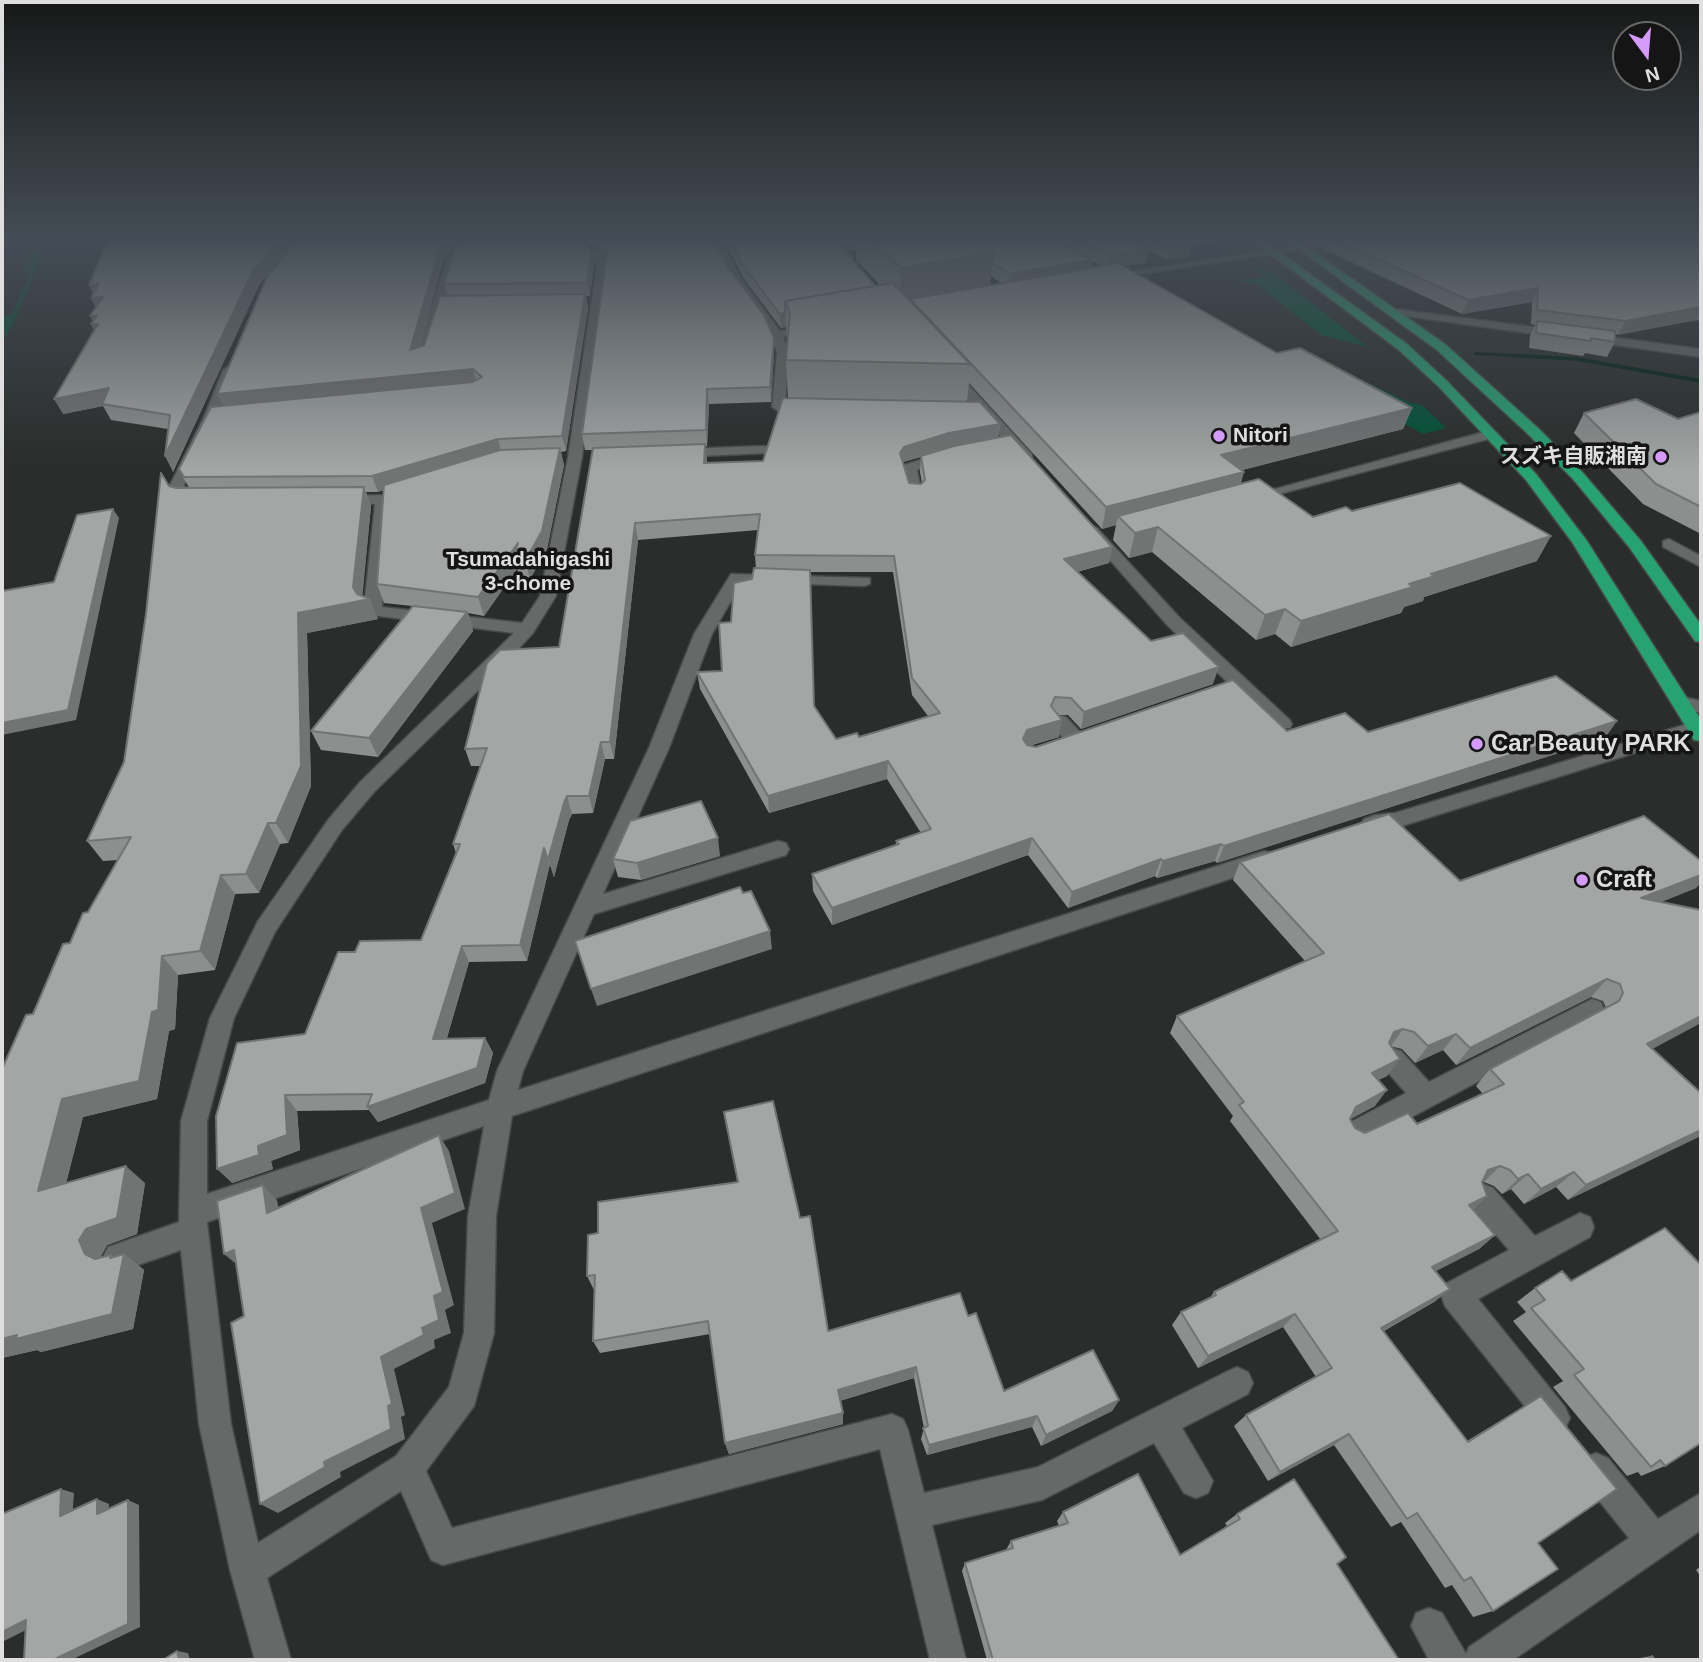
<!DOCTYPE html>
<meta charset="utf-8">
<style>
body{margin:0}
#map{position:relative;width:1703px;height:1662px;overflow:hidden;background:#2a2d2b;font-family:Arial,sans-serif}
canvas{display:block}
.frame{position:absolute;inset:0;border:4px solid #dedfde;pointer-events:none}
.north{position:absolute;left:1612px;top:21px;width:70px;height:70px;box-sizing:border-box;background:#141514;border:2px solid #656665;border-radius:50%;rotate:164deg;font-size:19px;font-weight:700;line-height:28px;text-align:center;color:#dedfde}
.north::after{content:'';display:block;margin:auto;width:24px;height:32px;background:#d59bfa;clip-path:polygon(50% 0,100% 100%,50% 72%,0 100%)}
</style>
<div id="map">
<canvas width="1703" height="1662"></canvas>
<div class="frame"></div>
<div class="north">N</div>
</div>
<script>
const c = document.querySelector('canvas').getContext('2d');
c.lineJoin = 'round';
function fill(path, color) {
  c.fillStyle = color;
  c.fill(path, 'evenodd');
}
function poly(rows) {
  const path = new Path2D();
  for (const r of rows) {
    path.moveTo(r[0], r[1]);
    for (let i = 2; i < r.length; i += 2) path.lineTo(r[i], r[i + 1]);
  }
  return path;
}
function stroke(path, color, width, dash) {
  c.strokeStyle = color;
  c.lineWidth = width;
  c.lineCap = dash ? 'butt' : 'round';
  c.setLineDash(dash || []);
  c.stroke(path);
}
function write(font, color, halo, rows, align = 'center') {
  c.font = font + ' Arial,"Noto Sans JP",sans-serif';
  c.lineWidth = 7;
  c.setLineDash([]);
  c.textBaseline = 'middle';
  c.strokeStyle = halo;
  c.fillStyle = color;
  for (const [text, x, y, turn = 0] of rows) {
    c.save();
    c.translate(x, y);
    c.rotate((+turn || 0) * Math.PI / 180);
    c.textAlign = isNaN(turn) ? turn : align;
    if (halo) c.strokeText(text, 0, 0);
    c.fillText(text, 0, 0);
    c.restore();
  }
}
const green = poly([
 [45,251,12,325,2,343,2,316,12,315,30,273,21,273,28,253],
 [1246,265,1273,273,1368,347,1321,335,1258,285,1238,280,1265,277],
 [1370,384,1410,403,1422,405,1446,428,1423,434,1343,390]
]);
const stream = poly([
 [1476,352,1577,357,1701,379,1701,383,1577,361,1474,355,1474,353,1476,352]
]);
const minor = poly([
 [398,238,425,238,493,248,488,251,467,249,456,262,426,359,420,363,414,359,446,262,458,247,398,238],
 [710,238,720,238,742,280,780,331,814,325,820,328,783,337,789,352,785,403,814,405,814,411,778,411,772,407,777,352,767,328,732,281,710,238],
 [1351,238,1374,238,1108,279,1103,276,1351,238],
 [562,248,596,249,603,253,607,265,582,457,556,596,533,633,497,672,374,792,342,830,275,932,234,1018,207,1121,207,1194,489,1100,497,1071,649,748,694,634,731,574,870,578,870,584,864,586,742,582,712,634,669,748,603,894,778,841,786,843,789,849,786,855,594,914,523,1071,518,1090,1264,851,1272,853,1275,859,1272,865,512,1116,496,1216,494,1333,474,1406,426,1471,452,1528,892,1414,903,1419,908,1430,924,1493,1038,1467,1226,1372,1237,1367,1248,1372,1253,1383,1248,1394,1182,1428,1213,1481,1208,1493,1196,1498,1184,1493,1154,1443,1042,1500,932,1525,966,1660,930,1660,880,1449,443,1565,431,1560,401,1491,267,1578,291,1660,255,1660,230,1570,199,1424,181,1250,118,1272,108,1267,103,1257,108,1247,179,1222,181,1121,210,1018,258,921,328,820,360,782,514,633,371,615,364,607,375,504,342,504,335,500,342,496,379,495,384,496,389,504,382,607,522,623,540,596,568,457,597,265,590,254,558,253,562,248],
 [484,1126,468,1216,464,1333,449,1387,396,1456,258,1543,231,1424,207,1222,484,1126],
 [1395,309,1701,349,1701,357,1391,314,1391,310,1395,309],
 [229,366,235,370,218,417,184,485,191,496,205,500,198,504,181,503,170,485,204,417,223,370,229,366],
 [946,369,954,369,1032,454,1032,460,1022,460,946,375,946,369],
 [1491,430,1498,434,1496,437,1249,502,1242,498,1491,430],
 [764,446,769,447,769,453,678,457,671,453,678,449,764,446],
 [942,453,954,456,917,470,922,494,920,497,910,497,902,468,904,465,942,453],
 [1092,526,1097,528,1180,618,1290,720,1292,724,1290,728,1276,728,1168,626,1087,534,1087,528,1092,526],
 [1669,539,1701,556,1701,567,1663,547,1663,541,1669,539],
 [1683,697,1701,701,1701,713,1676,707,1674,703,1683,697],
 [1059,715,1066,717,1083,735,1086,740,1083,745,1069,745,1052,725,1050,721,1059,715],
 [1697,721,1701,722,1701,732,1402,826,1371,832,1364,829,1361,824,1364,819,1375,815,1395,813,1697,721],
 [1592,999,1601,1002,1604,1009,1601,1016,1363,1143,1354,1146,1345,1143,1341,1134,1345,1125,1406,1093,1383,1067,1379,1059,1383,1051,1392,1048,1401,1051,1429,1082,1592,999],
 [1483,1184,1493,1188,1535,1236,1580,1213,1590,1217,1594,1227,1590,1237,1478,1299,1565,1407,1570,1418,1565,1429,1554,1434,1543,1429,1445,1306,1441,1295,1445,1284,1509,1250,1473,1208,1469,1198,1473,1188,1483,1184],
 [1596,1453,1608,1458,1658,1519,1701,1493,1701,1530,1513,1660,1429,1660,1411,1626,1416,1613,1429,1608,1442,1613,1466,1654,1469,1647,1629,1538,1584,1482,1579,1470,1584,1458,1596,1453]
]);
const highway = poly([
 [1249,238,1260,238,1407,344,1447,381,1536,474,1587,541,1701,720,1701,741,1694,740,1572,542,1526,480,1439,387,1399,350,1249,238],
 [1283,238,1294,238,1445,344,1538,428,1583,473,1641,541,1701,625,1701,642,1695,641,1629,547,1573,479,1528,434,1437,350,1283,238]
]);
const wall = poly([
 [109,238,712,238,774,352,771,402,709,404,707,446,705,446,707,463,763,461,788,398,786,360,787,341,786,327,781,328,744,279,723,238,1236,238,1191,246,1189,256,1166,259,1148,250,1146,263,1123,266,1277,353,1412,408,1403,429,1242,470,1241,484,1313,517,1352,511,1537,561,1424,597,1423,601,1404,607,1401,613,1291,647,1275,634,1256,640,1152,552,1129,558,1113,540,1116,525,1102,529,969,383,967,402,1000,424,998,438,1112,547,1109,563,1077,572,1151,641,1213,684,1081,729,1068,715,1058,715,1059,737,1029,746,1036,747,1287,731,1605,738,1217,863,1215,861,1157,878,1155,876,1068,908,1028,855,832,925,813,891,812,874,896,845,896,841,921,833,887,779,769,813,700,689,697,672,722,671,731,622,752,579,756,569,755,555,758,530,638,540,614,759,605,759,593,813,572,814,569,820,554,877,550,864,527,961,469,962,447,1038,485,1038,493,1053,485,1083,378,1122,369,1110,297,1111,300,1150,271,1161,273,1169,232,1183,305,1034,355,952,421,940,456,853,453,844,480,766,471,766,465,749,559,647,593,450,585,450,582,434,607,257,605,252,592,245,588,245,594,266,590,296,586,296,588,308,566,451,561,452,564,465,547,549,530,579,519,575,517,569,484,616,468,613,473,631,378,757,321,750,311,731,412,606,384,603,377,584,384,490,378,492,366,492,371,506,362,596,378,619,307,633,311,786,288,843,280,844,259,893,235,894,215,970,178,975,175,1029,169,1031,157,1099,83,1117,66,1183,145,1183,137,1234,107,1245,101,1256,101,1257,111,1255,114,1257,124,1254,144,1270,133,1329,41,1352,37,1350,2,1358,2,1069,70,943,118,860,103,861,87,841,124,762,169,486,176,488,189,488,179,469,223,406,285,254,259,285,173,472,168,429,111,420,103,406,63,414,94,330,91,324,93,321,96,308,91,298,93,294,89,285],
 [450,240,463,241,444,284,447,295,424,345,420,346,443,261,453,250],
 [856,250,856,260,880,285,875,286,846,252],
 [1093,261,1102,266,1092,267],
 [991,276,1001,283,990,285],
 [921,457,920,472,922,483,921,484,909,483,903,462],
 [810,572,893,572,912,695,928,716,859,737,836,739,814,706],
 [1300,238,1701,238,1701,322,1697,320,1615,335,1615,342,1607,357,1585,353,1583,356,1529,348,1530,336,1535,325,1531,324,1532,302,1462,314,1325,250,1328,239,1307,241],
 [1701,412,1701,534,1643,504,1574,433,1584,413,1678,419],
 [720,856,641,880,618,877,613,859],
 [1240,862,1460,881,1696,888,1661,902,1653,1049,1701,1093,1568,1200,1556,1187,1524,1204,1511,1189,1502,1194,1494,1186,1484,1182,1482,1182,1487,1196,1473,1209,1495,1235,1479,1249,1435,1271,1450,1289,1434,1302,1384,1331,1467,1441,1541,1396,1538,1543,1493,1611,1473,1617,1452,1585,1445,1588,1401,1522,1391,1527,1334,1445,1268,1481,1234,1426,1246,1415,1316,1377,1283,1327,1198,1368,1172,1325,1181,1312,1210,1298,1214,1292,1321,1240,1230,1121,1233,1116,1170,1033,1177,1016,1305,961,1233,880],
 [1591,997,1603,1001,1606,1008,1490,1069,1476,1086,1483,1094,1417,1124,1365,1133,1355,1128,1350,1119,1375,1106,1378,1080,1387,1076,1390,1046,1402,1049,1415,1063,1443,1050,1456,1065],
 [800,1218,828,1331,968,1316,1004,1391,1119,1400,1112,1411,1041,1446,1032,1427,927,1455,921,1439,924,1428,914,1378,840,1401,843,1424,729,1454,725,1443,710,1334,600,1353,593,1341,594,1290,587,1276],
 [1562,1271,1665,1466,1641,1476,1638,1472,1627,1476,1553,1387,1563,1381,1513,1321,1526,1312,1517,1302,1535,1288],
 [1063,1512,1180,1555,1227,1526,1225,1523,1237,1514,1337,1564,1399,1660,987,1660,962,1571,965,1563,1006,1550,1011,1541,1059,1526,1057,1521],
 [1701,1566,1701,1577,1696,1570],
 [1652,1656,1655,1660,1628,1660]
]);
const shadedWall = poly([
 [283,238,299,238,259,285,173,472,165,456,253,271],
 [449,238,453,250,443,261,415,364,410,350,440,248],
 [856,238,856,250,837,254,837,241],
 [1178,238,1236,238,1191,246,1189,256,1166,259,1169,246],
 [1308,238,1329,238,1328,239,1307,241],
 [1148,249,1146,263,1107,268,1110,255],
 [592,252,594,266,590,296,587,283],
 [993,253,989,292,910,299,910,305,900,307,901,268],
 [1093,260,1091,274,1009,288,1010,274],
 [99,284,106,298,98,312,91,298,95,297,89,285],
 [1538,288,1532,302,1462,314,1468,300],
 [585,294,588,308,566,451,562,436],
 [1701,307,1701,313,1697,320,1618,335,1626,321],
 [785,313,786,327,781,328,780,314],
 [90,316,97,316,99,339,91,324,94,324],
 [774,338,774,352,771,402,770,387],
 [473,369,477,384,224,409,217,394],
 [109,388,102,404,103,406,63,414,54,399],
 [707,389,709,404,707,446,706,430],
 [1412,408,1403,429,1215,477,1221,455],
 [1000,424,998,439,948,448,903,462,900,453,904,447,949,433],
 [498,439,502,454,378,492,372,476],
 [705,444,707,459,706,479,704,463],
 [560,448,564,465,547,549,530,579,525,561],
 [1244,472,1238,494,1118,516,1116,525,1102,529,1106,507],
 [364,487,371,506,362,601,370,599,378,619,307,633,311,786,288,843,276,823,298,613,353,587],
 [113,509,119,518,76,720,2,735,2,723],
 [635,523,638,540,614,759,610,742],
 [1158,527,1152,552,1129,558,1135,533],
 [1551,536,1537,561,1424,597,1423,601,1404,607,1401,613,1291,647,1301,621,1409,584,1431,574],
 [518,543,514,557,517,569,484,616,478,597],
 [1112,547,1109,563,1061,576,1064,559],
 [1285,609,1275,634,1256,640,1265,615],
 [467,612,473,631,378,757,369,738],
 [1219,667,1213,684,1081,729,1084,712],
 [1062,720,1059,737,1024,747,1023,739,1027,730],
 [1617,721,1605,738,1217,863,1224,846],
 [601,742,605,759,593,813,589,796],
 [888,761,887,779,769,813,768,796],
 [567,796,572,814,569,820,554,877,548,860,564,803],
 [268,823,280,844,259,893,246,874],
 [718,838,720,856,641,880,637,863],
 [1032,838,1028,855,832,925,832,908],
 [1221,844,1215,861,1157,878,1163,861],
 [544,848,550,864,527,961,520,945],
 [1161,859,1155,876,1068,908,1072,892],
 [221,875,235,894,215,970,200,951],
 [1701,875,1701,883,1696,888,1625,916,1641,898],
 [770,931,772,949,597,1006,591,989],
 [462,946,469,962,442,1054,433,1039],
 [162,956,178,975,175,1029,169,1031,157,1099,83,1117,60,1207,38,1191,62,1099],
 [1607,979,1591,997,1456,1065,1470,1048],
 [1701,1016,1701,1023,1630,1061,1647,1044],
 [1403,1029,1391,1046,1382,1049,1394,1032],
 [1456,1034,1443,1050,1415,1063,1428,1046],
 [485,1038,493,1053,485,1083,378,1122,367,1107],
 [1400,1059,1387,1076,1360,1089,1372,1073],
 [1387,1090,1375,1106,1344,1123,1356,1107],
 [285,1095,297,1111,300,1150,271,1161,273,1169,232,1183,217,1169,258,1146],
 [1701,1130,1701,1136,1568,1200,1586,1185],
 [439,1135,449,1151,465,1209,432,1223,454,1305,445,1310,451,1333,434,1340,435,1348,394,1369,405,1415,401,1417,405,1439,340,1472,341,1477,278,1513,260,1504,324,1462,381,1357,422,1328,434,1296,421,1208],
 [126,1166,145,1183,137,1234,107,1245,101,1256,107,1269,85,1254,79,1240],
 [1500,1166,1484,1182,1472,1186,1488,1170],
 [1574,1172,1556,1187,1524,1204,1541,1189],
 [1528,1174,1511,1189,1502,1194,1518,1179],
 [263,1185,277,1200,282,1228,267,1213],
 [1487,1196,1472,1210,1469,1205],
 [1495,1235,1479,1249,1417,1281,1432,1267],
 [234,1250,241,1268,224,1254],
 [124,1254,144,1270,133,1329,41,1352,37,1350,2,1358,2,1339,110,1258,111,1255,122,1263],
 [1450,1289,1434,1302,1367,1340,1381,1328],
 [1295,1314,1283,1327,1198,1368,1208,1356],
 [916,1367,914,1378,839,1401,838,1390],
 [1119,1400,1112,1411,1041,1446,1046,1435],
 [843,1413,843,1424,729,1454,725,1443],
 [1037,1416,1032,1427,927,1455,929,1445],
 [1349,1434,1334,1445,1268,1481,1280,1472],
 [61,1489,74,1493,72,1521,60,1516],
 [97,1499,109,1504,108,1518,97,1514],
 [128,1500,139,1505,140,1627,71,1660,53,1660],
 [26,1620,40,1623,4,1641,2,1640,2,1632],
 [177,1651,188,1653,190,1660,179,1660]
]);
const building = poly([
 [109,238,283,238,253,271,165,456,170,415,102,404,109,388,54,399,98,324,91,324,97,316,90,316,103,297,91,298,99,284,89,285,109,238],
 [299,238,449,238,440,248,410,350,424,345,440,296,585,294,562,436,498,439,372,476,184,477,179,469,211,407,473,382,482,377,473,369,217,394,268,275,299,238],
 [601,238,712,238,729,269,764,315,774,338,770,387,707,389,706,430,582,434,607,252,603,239,601,238],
 [729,238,854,238,837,241,875,286,785,301,785,313,780,314,743,265,729,238],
 [872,238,969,238,993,253,901,268,872,238],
 [969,238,1051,238,1093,260,1010,274,992,263,993,253,969,238],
 [1075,238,1127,238,1148,249,1110,255,1075,238],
 [1152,238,1183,238,1191,242,1169,246,1152,238],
 [1332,238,1701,238,1701,307,1626,321,1537,310,1538,288,1468,300,1332,238],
 [465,239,500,242,586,243,592,252,587,283,444,284,455,250,465,239],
 [1118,263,1277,353,1300,348,1412,408,1221,455,1244,472,1106,507,910,299,1118,263],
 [893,283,970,364,786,360,790,312,785,301,893,283],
 [1537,321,1615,331,1615,342,1591,338,1591,341,1536,333,1537,321],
 [783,398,980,402,1000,424,949,433,904,447,900,453,909,483,921,484,925,480,921,456,954,446,1011,435,1112,547,1064,559,1151,641,1183,633,1219,667,1084,712,1071,698,1055,697,1051,706,1062,720,1027,730,1023,739,1027,745,1036,747,1233,680,1287,731,1345,713,1368,732,1556,676,1617,721,1224,846,1221,844,1163,861,1161,859,1072,892,1032,838,832,908,812,874,899,844,896,841,931,829,888,761,768,796,697,672,722,671,719,623,731,622,734,583,752,579,754,568,810,570,814,706,836,739,857,733,859,737,940,713,912,678,894,556,755,555,760,514,635,523,610,742,601,742,589,796,567,796,564,803,548,860,544,848,520,945,462,946,433,1039,485,1038,477,1068,367,1107,372,1094,285,1095,287,1135,258,1146,259,1155,217,1169,216,1116,237,1043,305,1034,338,952,355,952,360,941,421,940,460,844,453,844,487,748,465,749,487,663,500,650,559,647,593,448,705,444,704,463,763,461,783,398],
 [1636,399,1678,419,1701,412,1701,507,1656,484,1584,413,1636,399],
 [560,448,542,531,525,561,514,557,518,543,478,597,377,584,384,485,500,450,560,448],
 [161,473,169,486,176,488,364,487,353,587,357,594,370,599,298,613,301,766,276,823,268,823,246,874,221,875,200,951,162,956,158,1010,152,1012,139,1081,62,1099,38,1191,126,1166,117,1218,86,1229,79,1240,85,1254,95,1259,111,1255,110,1258,124,1254,112,1314,16,1339,17,1335,2,1339,2,1069,26,1015,33,1014,63,944,70,943,83,913,88,912,131,837,87,841,124,762,146,614,161,473],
 [1259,479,1313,517,1346,507,1352,511,1460,483,1551,536,1431,574,1435,576,1409,584,1413,587,1301,621,1285,609,1265,615,1158,527,1135,533,1118,516,1259,479],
 [113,509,68,710,2,723,2,591,54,582,77,515,113,509],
 [413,606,467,612,369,738,311,731,413,606],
 [701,801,718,838,637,863,613,859,630,821,701,801],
 [1389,814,1460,881,1644,816,1701,861,1701,875,1641,898,1701,910,1701,1016,1647,1044,1701,1093,1701,1130,1586,1185,1574,1172,1541,1189,1528,1174,1518,1179,1510,1170,1500,1166,1488,1170,1482,1182,1487,1196,1469,1205,1495,1235,1432,1267,1450,1289,1381,1328,1468,1442,1541,1396,1617,1489,1538,1543,1558,1569,1493,1611,1471,1577,1464,1581,1417,1513,1407,1519,1349,1434,1280,1472,1246,1415,1332,1368,1295,1314,1208,1356,1181,1312,1216,1295,1214,1292,1338,1231,1239,1105,1244,1102,1177,1016,1324,953,1240,862,1389,814],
 [1607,979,1620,984,1623,993,1619,1001,1490,1069,1504,1084,1417,1124,1408,1113,1365,1133,1355,1128,1350,1119,1356,1107,1387,1090,1372,1073,1400,1059,1389,1043,1394,1032,1403,1029,1414,1032,1428,1046,1456,1034,1470,1048,1607,979],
 [740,887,743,893,751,891,770,931,591,989,575,941,740,887],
 [773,1101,800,1218,810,1216,828,1331,960,1293,968,1316,976,1313,1004,1391,1093,1350,1119,1400,1046,1435,1037,1416,929,1445,923,1428,928,1426,916,1367,838,1390,843,1413,725,1443,708,1321,593,1341,595,1275,587,1276,588,1235,598,1233,598,1202,738,1182,724,1112,773,1101],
 [439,1135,455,1193,421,1208,443,1292,434,1296,439,1320,422,1328,424,1335,381,1357,392,1404,388,1406,391,1429,324,1462,325,1467,260,1504,231,1323,244,1316,234,1250,224,1254,217,1201,263,1185,267,1213,439,1135],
 [1665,1228,1701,1265,1701,1443,1665,1466,1660,1460,1651,1467,1574,1375,1584,1369,1531,1308,1545,1300,1535,1288,1562,1271,1571,1281,1665,1228],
 [1138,1474,1180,1555,1240,1519,1237,1514,1294,1479,1346,1557,1337,1564,1399,1660,993,1660,965,1563,1013,1548,1011,1541,1068,1523,1063,1512,1138,1474],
 [61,1489,60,1516,97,1499,97,1514,128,1500,128,1624,53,1660,24,1660,26,1620,2,1632,2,1514,61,1489],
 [177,1651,179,1660,163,1660,177,1651],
 [1652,1656,1655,1660,1646,1660,1652,1656]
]);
const markers = [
 [1219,436,7,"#d59bfa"],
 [1661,457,7,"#d59bfa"],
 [1477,744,7,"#d59bfa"],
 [1582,880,7,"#d59bfa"]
];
const farPoinames = [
 ["Nitori",1233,436],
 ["スズキ自販湘南",1647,457,"right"]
];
const farNeighbourhoodnames = [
 ["Tsumadahigashi",528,560],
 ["3-chome",528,584]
];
const poiNames = [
 ["Car Beauty PARK",1491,744],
 ["Craft",1596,880]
];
fill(green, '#005235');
fill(stream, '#001e10');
stroke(minor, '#484a49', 3);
stroke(highway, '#484a49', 3);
fill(minor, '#666967');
fill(highway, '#27a372');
fill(wall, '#8c8f8d');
fill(shadedWall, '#727473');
fill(building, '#a3a6a4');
stroke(building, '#727473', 2);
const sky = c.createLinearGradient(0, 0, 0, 470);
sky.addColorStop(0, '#171918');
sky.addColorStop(0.51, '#444c55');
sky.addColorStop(1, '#444c5500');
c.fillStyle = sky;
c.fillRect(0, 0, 1703, 470);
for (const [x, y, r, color] of markers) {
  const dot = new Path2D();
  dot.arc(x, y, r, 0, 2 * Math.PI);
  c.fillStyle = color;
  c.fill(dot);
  stroke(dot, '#141514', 2.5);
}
write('bold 21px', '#dedfde', '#141514', farPoinames, 'left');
write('bold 21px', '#dedfde', '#141514', farNeighbourhoodnames);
write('bold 24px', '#dedfde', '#141514', poiNames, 'left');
</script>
